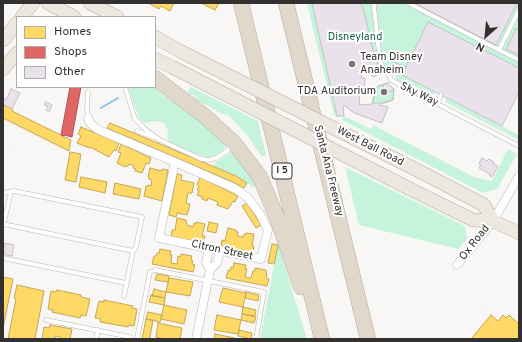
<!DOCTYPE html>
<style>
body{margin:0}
#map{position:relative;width:522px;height:342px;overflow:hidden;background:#f9f7f5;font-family:Overpass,sans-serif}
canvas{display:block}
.frame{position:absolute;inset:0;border:4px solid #32312f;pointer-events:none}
.legend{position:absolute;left:16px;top:16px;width:140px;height:72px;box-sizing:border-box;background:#fff;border:1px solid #adadac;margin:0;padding:5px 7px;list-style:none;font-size:12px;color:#32312f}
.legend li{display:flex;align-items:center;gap:8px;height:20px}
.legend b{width:20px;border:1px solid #adadac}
.north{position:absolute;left:466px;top:16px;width:40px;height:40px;-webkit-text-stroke:3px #fff;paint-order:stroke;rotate:207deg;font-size:11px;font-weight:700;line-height:16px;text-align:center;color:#32312f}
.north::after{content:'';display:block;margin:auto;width:14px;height:18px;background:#32312f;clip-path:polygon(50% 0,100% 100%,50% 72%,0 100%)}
</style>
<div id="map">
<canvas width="522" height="342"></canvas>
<div class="frame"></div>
<ul class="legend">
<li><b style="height:11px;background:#ffd966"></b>Homes</li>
<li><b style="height:11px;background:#e06666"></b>Shops</li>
<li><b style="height:11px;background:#eae2ea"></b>Other</li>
</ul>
<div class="north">N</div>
</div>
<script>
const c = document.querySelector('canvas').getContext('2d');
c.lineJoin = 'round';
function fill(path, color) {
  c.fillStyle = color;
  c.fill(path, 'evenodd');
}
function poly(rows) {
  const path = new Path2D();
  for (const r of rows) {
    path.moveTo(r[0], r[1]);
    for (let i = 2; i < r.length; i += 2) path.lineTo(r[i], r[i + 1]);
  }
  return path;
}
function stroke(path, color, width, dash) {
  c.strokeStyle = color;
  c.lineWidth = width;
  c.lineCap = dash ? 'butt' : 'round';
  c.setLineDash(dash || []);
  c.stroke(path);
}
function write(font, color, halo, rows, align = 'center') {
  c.font = font + ' Overpass,sans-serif';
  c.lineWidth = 4;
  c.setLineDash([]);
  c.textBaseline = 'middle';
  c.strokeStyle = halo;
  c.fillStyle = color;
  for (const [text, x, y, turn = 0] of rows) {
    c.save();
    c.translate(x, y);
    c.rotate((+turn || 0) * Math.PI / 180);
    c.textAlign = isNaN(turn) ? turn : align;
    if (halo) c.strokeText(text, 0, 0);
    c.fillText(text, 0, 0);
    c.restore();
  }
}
const green = poly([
 [307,3,519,3,519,68,428,22,405,67,393,62,392,68,388,68,377,76,373,77,369,72,362,73,361,78,365,78,365,81,364,87,360,87,360,105,372,104,375,90,378,86,388,83,393,91,393,100,381,103,380,105,388,107,382,123,354,113,345,106,343,106,344,116,337,117,334,115],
 [395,74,401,74,436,93,431,95,410,84,402,84,397,82],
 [128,87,155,87,161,94,191,113,223,141,225,148,219,154,209,158,194,153,171,143,167,138,168,129,164,123,156,121,145,123,139,119],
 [191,87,258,121,266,155,262,157,247,135,229,116,220,113,207,105,201,103,193,95,189,94,188,91],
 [446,98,519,135,519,140,449,104,446,102],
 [344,116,371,129,373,125,474,177,492,181,508,149,517,154,497,189,483,193,342,120],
 [231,152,247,171,257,185,252,188,250,185,236,176,213,166,216,162],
 [345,167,465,226,467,239,458,249,359,225],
 [278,244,307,339,260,339]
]);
const homes = poly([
 [151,3,174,3,170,11,161,6,159,9,150,4,151,3],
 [201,3,219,3,215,10,201,3],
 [3,104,13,109,12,111,71,140,69,151,3,118,3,104],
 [110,123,236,176,247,183,244,188,233,182,107,128,110,123],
 [81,127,119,143,116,151,114,150,109,157,90,147,89,148,77,143,81,136,78,134,81,127],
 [121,144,151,158,149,164,146,163,142,173,135,171,136,169,133,168,134,166,129,164,128,166,126,166,125,167,117,163,121,153,118,152,121,144],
 [70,152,81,154,76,182,65,180,70,152],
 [150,168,162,171,162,169,168,170,162,201,144,196,146,186,147,187,148,185,151,186,152,180,149,179,149,177,148,177,150,168],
 [177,174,182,175,181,180,194,183,192,193,188,193,186,203,190,204,187,215,177,213,176,217,169,215,177,174],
 [81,177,107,182,105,193,79,187,81,177],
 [200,177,238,196,235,202,233,201,228,209,217,205,218,202,208,198,207,201,202,199,202,197,197,195,199,191,197,190,199,186,197,185,200,177],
 [115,183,141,189,139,199,113,194,115,183],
 [247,203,261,225,256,228,242,206,247,203],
 [177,218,186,220,187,225,193,227,194,223,196,224,196,222,205,224,202,236,205,236,203,244,171,238,172,230,175,230,177,218],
 [209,222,218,224,216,233,207,231,209,222],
 [228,228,236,230,236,232,238,232,237,236,243,237,244,234,246,234,246,233,254,234,252,246,254,246,253,254,221,247,222,240,225,241,228,228],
 [272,244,278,245,274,264,268,263,272,244],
 [160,249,171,251,170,255,172,255,171,263,177,264,178,256,180,257,181,254,192,256,191,260,193,261,192,264,195,265,193,272,152,264,154,256,156,256,157,253,159,253,160,249],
 [234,263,246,265,245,269,247,269,245,277,251,278,253,271,255,271,255,268,266,270,267,279,269,279,267,286,226,278,228,270,230,271,231,267,233,268,234,263],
 [157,274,169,276,168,282,155,280,157,274],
 [3,277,13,279,3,328,3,277],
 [169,278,193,282,190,296,166,292,169,278],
 [17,285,44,291,35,339,8,339,16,299,14,298,17,285],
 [223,288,246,293,243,307,219,302,223,288],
 [154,289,166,292,165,298,152,296,154,289],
 [57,290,81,295,81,297,90,299,86,316,81,315,80,318,52,312,53,310,48,309,51,291,56,292,57,290],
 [246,292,259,295,258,301,245,298,246,292],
 [151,295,165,298,164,305,149,302,151,295],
 [104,300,133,306,132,308,137,309,134,326,129,325,128,327,100,322,101,319,95,318,99,301,104,302,104,300],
 [164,305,187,310,184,324,161,319,164,305],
 [243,307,256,310,255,316,242,314,243,307],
 [148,312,162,315,160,322,146,319,148,312],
 [242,314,256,317,254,323,241,320,242,314],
 [217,315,241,320,238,334,214,330,217,315],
 [491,315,498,321,503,315,506,318,509,315,519,324,519,339,471,339,491,315],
 [146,319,153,320,150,337,149,339,142,339,146,319],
 [158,323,182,328,180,339,165,339,156,337,158,323],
 [50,325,72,329,70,339,60,339,60,337,55,336,55,339,42,339,44,327,49,328,50,325],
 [239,330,252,333,251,339,238,336,239,330],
 [215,334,239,339,214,339,215,334]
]);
const shops = poly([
 [70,87,81,87,72,137,64,135,64,136,61,135,70,87]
]);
const stream = poly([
 [101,108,118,98]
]);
const building = poly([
 [312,3,360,3,363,8,376,62,384,71,373,77,369,72,362,73,361,78,365,78,365,81,364,87,360,87,359,105,372,104,375,90,378,86,388,83,394,89,393,100,381,103,380,105,388,107,382,123,354,113,345,106,343,106,344,116,337,116,312,3],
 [414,3,517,3,496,45,414,3],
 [428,22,519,68,519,92,502,126,402,75,428,22],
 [516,29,519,30,519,55,506,49,516,29],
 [393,62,406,67,404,72,393,75,391,69,393,62],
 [401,66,405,69,404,72,396,75,395,70,401,66],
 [388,83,394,89,393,100,385,103,373,103,375,90,378,86,388,83],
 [388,83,394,89,393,90,386,93,383,92,383,85,388,83],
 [11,89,20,93,12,109,3,104,3,98,6,100,11,89],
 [46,102,52,105,49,112,46,110,48,106,44,105,46,102],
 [482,158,487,161,489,159,494,162,493,164,498,166,492,177,489,175,490,174,479,168,481,165,479,164,482,158],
 [5,243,14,245,12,256,5,255,5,252,3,252,5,243]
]);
const path = poly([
 [379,6,383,5,391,8,392,16],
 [385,51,393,50,395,48,399,43,401,35],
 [365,98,371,85,382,77],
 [17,112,20,107,18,106],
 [10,150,16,153],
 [495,150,497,145],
 [515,207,517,209,516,211],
 [482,309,487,313]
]);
const lane = poly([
 [375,3,374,7,380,61,384,71,389,75,391,80,519,146],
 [408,3,499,50,519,10],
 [499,50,519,60],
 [125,87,135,119,145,129,160,140,201,159,209,160,216,158,227,151,232,145],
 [88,92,87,107,88,118],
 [437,104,441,95],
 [137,131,154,137],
 [3,193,14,191,142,217,136,247,133,251,124,296],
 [3,224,133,251],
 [3,226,11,192],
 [3,258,126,283],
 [46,320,130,337],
 [96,339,98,330],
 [137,339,150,272,155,270,264,292,256,339]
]);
const street = poly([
 [88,118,90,123,97,129,106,133,175,162,236,189,248,198,260,214,268,230,261,259,159,238,175,162],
 [209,249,206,262,210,270],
 [457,265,481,236,493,221,519,176],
 [196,339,210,270,217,263,220,251]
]);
const primary = poly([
 [48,3,74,17],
 [90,3,117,17],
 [22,17,33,3],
 [155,37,180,51],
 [3,40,17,23],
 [155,59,172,67],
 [3,69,17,53],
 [419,171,484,205,493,221],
 [410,189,473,220,493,221,519,233]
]);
const highway = poly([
 [241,3,322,339],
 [286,3,368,339],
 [155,78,206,117,234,143,260,177,278,220,301,287]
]);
const primaryBridge = poly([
 [180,51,419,171],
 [172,67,410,189]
]);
const markers = [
 [352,64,4,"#787674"],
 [384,92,4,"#787674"]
];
const shields = [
 [282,171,20]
];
const shieldNames = [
 ["I 5",282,171]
];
const parkNames = [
 ["Disneyland",355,38]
];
const poiNames = [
 ["Team Disney",360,58],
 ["Anaheim",360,71],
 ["TDA Auditorium",376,92,"right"]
];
const streetNames = [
 ["Sky Way",419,95,26],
 ["West Ball Road",370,147,27],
 ["Santa Ana Freeway",328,171,76],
 ["Ox Road",475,243,-52],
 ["Citron Street",222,251,12]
];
fill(green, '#c6f3dc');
fill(homes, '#ffd966');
stroke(homes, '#c2a756', 1);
fill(shops, '#e06666');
stroke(shops, '#ac5656', 1);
stroke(stream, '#81c7ea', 2);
fill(building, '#eae2ea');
stroke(building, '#c3c2c2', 1);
stroke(lane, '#b6b6b4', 5);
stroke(street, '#b6b6b4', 9);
stroke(primary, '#b5ab9d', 14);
stroke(highway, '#b5ab9d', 16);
stroke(path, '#e2e2e1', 1.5, [1, 3]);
stroke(lane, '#fefefe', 4);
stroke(street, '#fefefe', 8);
stroke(primary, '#ece7df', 13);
stroke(highway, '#e0d8ca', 15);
stroke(primaryBridge, '#b5ab9d', 14, []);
stroke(primaryBridge, '#ece7df', 13);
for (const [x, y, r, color] of markers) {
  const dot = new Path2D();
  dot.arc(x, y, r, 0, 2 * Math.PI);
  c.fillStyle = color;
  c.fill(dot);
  stroke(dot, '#fff', 1.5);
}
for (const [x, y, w] of shields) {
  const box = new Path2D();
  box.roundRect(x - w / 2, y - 8, w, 16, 3);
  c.fillStyle = '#fff';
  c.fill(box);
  stroke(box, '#32312f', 1);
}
write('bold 10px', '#32312f', null, shieldNames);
write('11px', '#196748', '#fff', parkNames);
write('11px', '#32312f', '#fff', poiNames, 'left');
write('11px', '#32312f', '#fff', streetNames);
</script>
